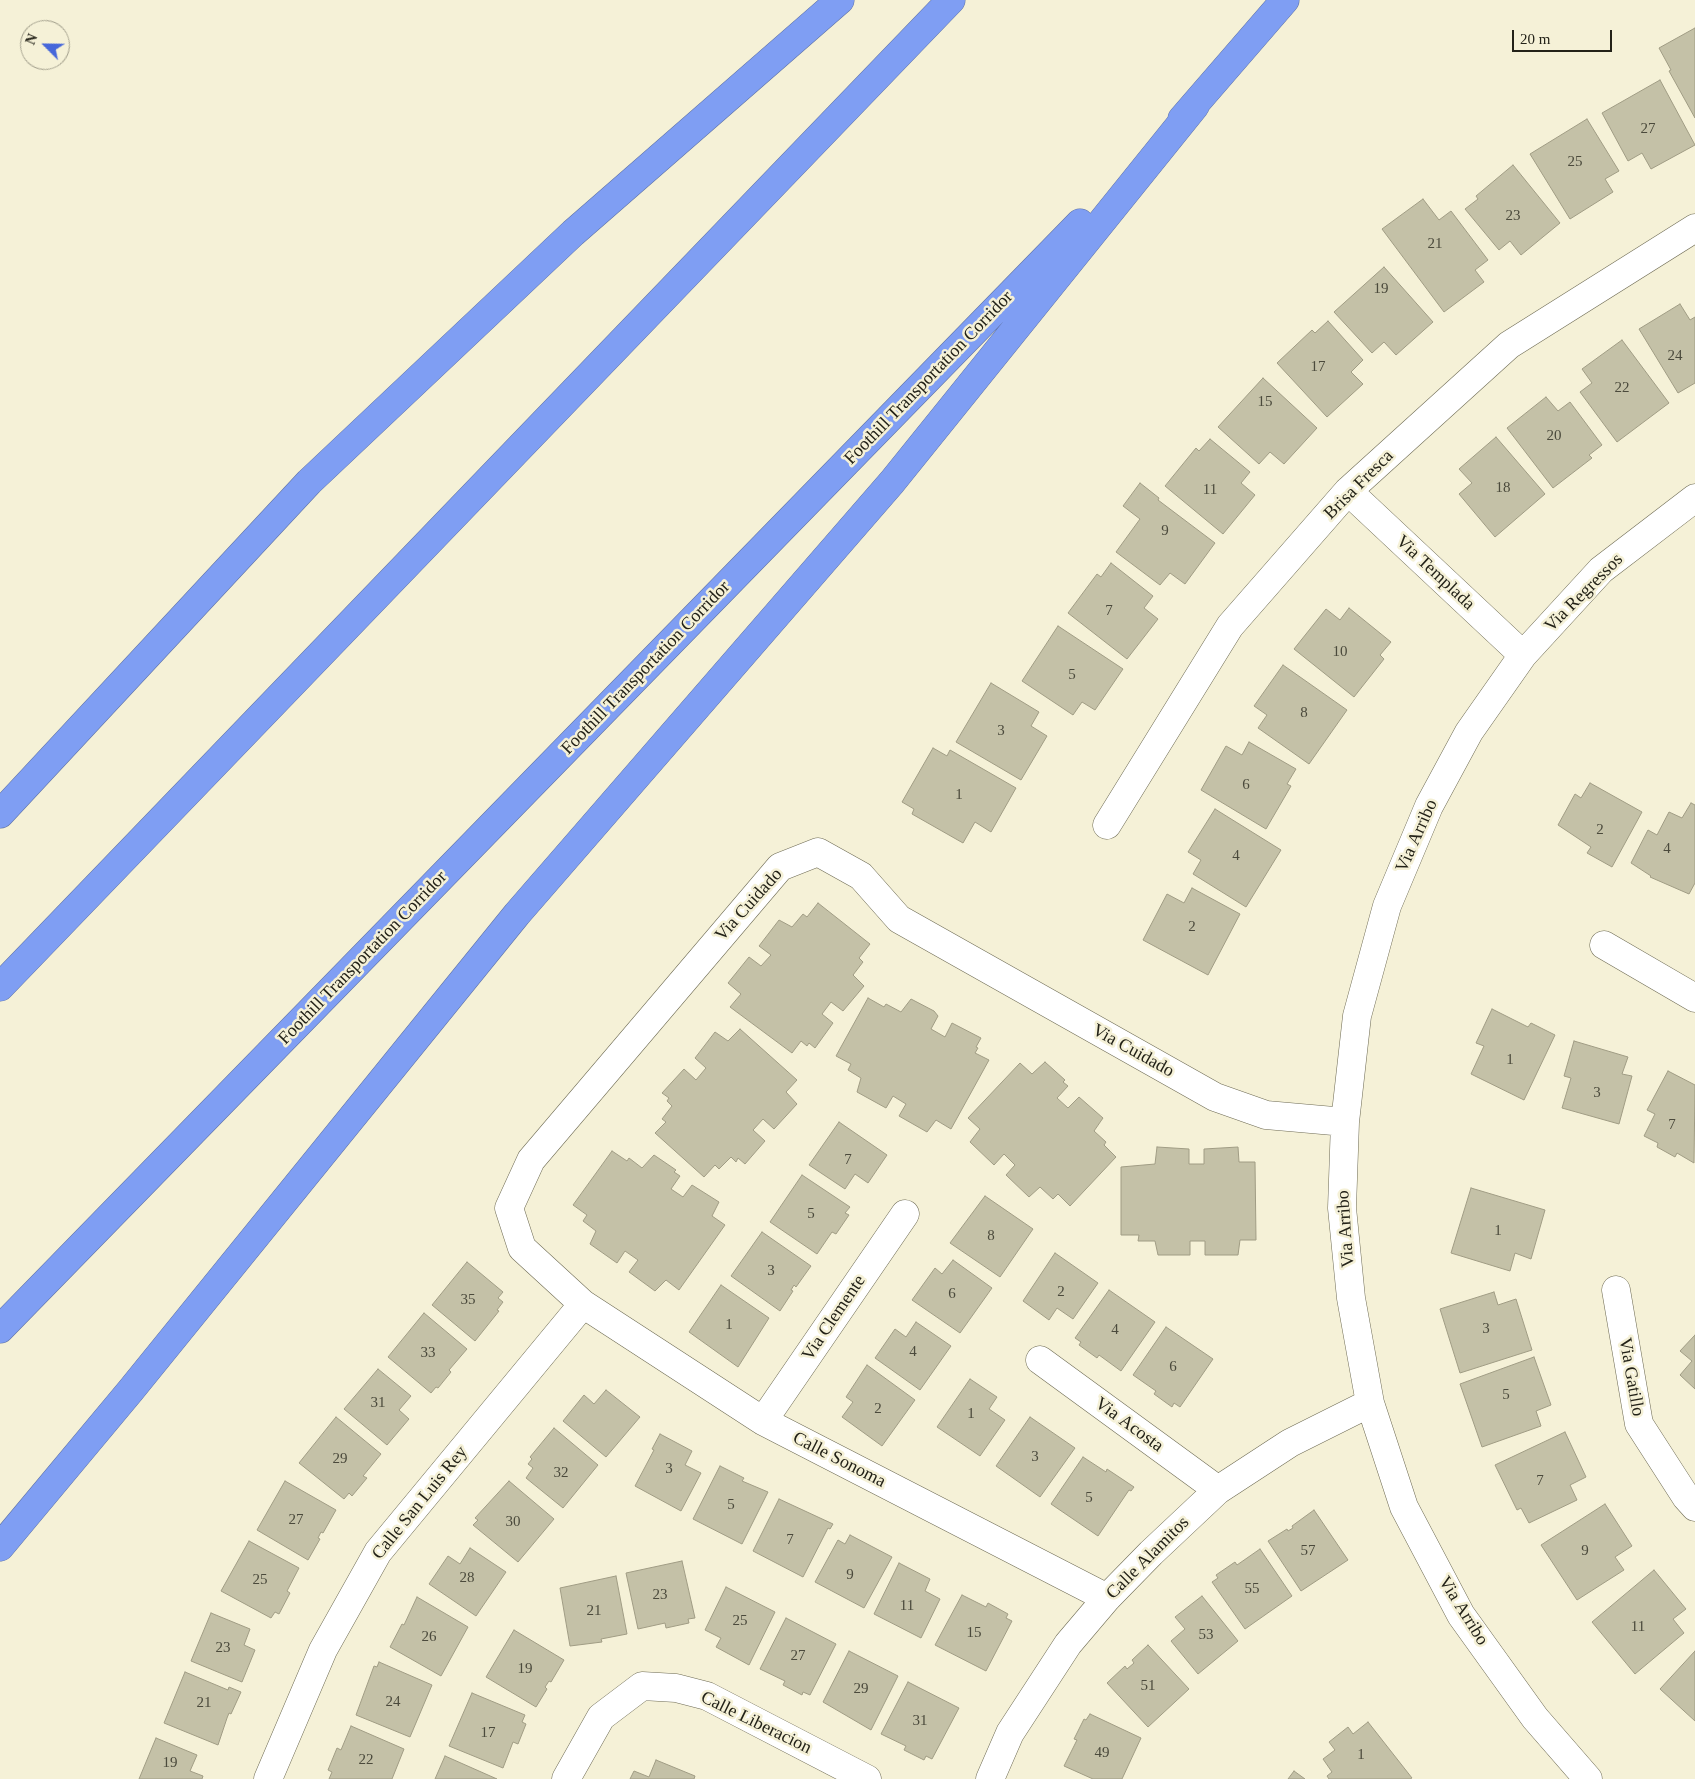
<!DOCTYPE html>
<style>
body{margin:0}
#map{position:relative;width:1695px;height:1779px;overflow:hidden;background:#f5f1d7;font-family:"Times New Roman",serif}
canvas{display:block}
.north{position:absolute;left:20px;top:20px;width:50px;height:50px;box-sizing:border-box;background:#f5f1d7;border:1px solid #a19e8b;border-radius:50%;rotate:293deg;font-size:14px;font-weight:700;line-height:20px;text-align:center;color:#232218}
.north::after{content:'';display:block;margin:auto;width:18px;height:22px;background:#4667da;clip-path:polygon(50% 0,100% 100%,50% 72%,0 100%)}
.scale{position:absolute;left:1512px;top:30px;width:100px;height:22px;box-sizing:border-box;border:2px solid #232218;border-top:0;padding-left:6px;font-size:15px;line-height:18px;white-space:nowrap;color:#232218;-webkit-text-stroke:4px #f5f1d7;paint-order:stroke}
</style>
<div id="map">
<canvas width="1695" height="1779"></canvas>
<div class="north">N</div>
<div class="scale">20 m</div>
</div>
<script>
const c = document.querySelector('canvas').getContext('2d');
c.lineJoin = 'round';
function fill(path, color) {
  c.fillStyle = color;
  c.fill(path, 'evenodd');
}
function poly(rows) {
  const path = new Path2D();
  for (const r of rows) {
    path.moveTo(r[0], r[1]);
    for (let i = 2; i < r.length; i += 2) path.lineTo(r[i], r[i + 1]);
  }
  return path;
}
function stroke(path, color, width, dash) {
  c.strokeStyle = color;
  c.lineWidth = width;
  c.lineCap = dash ? 'butt' : 'round';
  c.setLineDash(dash || []);
  c.stroke(path);
}
function write(font, color, halo, rows, align = 'center') {
  c.font = font + ' "Times New Roman",serif';
  c.lineWidth = 5;
  c.setLineDash([]);
  c.textBaseline = 'middle';
  c.strokeStyle = halo;
  c.fillStyle = color;
  for (const [text, x, y, turn = 0] of rows) {
    c.save();
    c.translate(x, y);
    c.rotate((+turn || 0) * Math.PI / 180);
    c.textAlign = isNaN(turn) ? turn : align;
    if (halo) c.strokeText(text, 0, 0);
    c.fillText(text, 0, 0);
    c.restore();
  }
}
const building = poly([
 [1695,28,1695,118,1669,71,1671,70,1659,48,1695,28],
 [1660,80,1695,145,1651,169,1642,153,1628,161,1602,113,1660,80],
 [1587,119,1619,171,1605,179,1613,192,1570,219,1530,154,1587,119],
 [1513,165,1560,223,1521,255,1510,241,1499,250,1465,209,1478,199,1476,196,1513,165],
 [1423,199,1439,220,1451,211,1488,260,1475,270,1484,282,1444,312,1382,229,1423,199],
 [1384,267,1433,322,1396,355,1384,342,1372,353,1334,312,1384,267],
 [1680,304,1690,320,1695,317,1695,383,1678,393,1639,329,1680,304],
 [1328,321,1363,360,1351,372,1363,384,1327,417,1277,363,1312,330,1315,333,1328,321],
 [1622,340,1669,403,1617,442,1580,392,1592,383,1582,369,1622,340],
 [1263,378,1317,428,1284,464,1270,452,1259,464,1218,427,1263,378],
 [1546,397,1558,411,1570,402,1602,445,1589,455,1592,458,1553,488,1507,428,1546,397],
 [1496,437,1545,494,1495,537,1459,494,1472,483,1459,469,1496,437],
 [1210,439,1250,472,1241,483,1255,495,1223,534,1165,486,1196,448,1199,451,1210,439],
 [1140,483,1159,498,1158,500,1215,543,1185,584,1170,573,1160,585,1116,552,1140,519,1123,506,1140,483],
 [1111,563,1153,596,1144,608,1158,619,1127,659,1068,613,1097,574,1101,577,1111,563],
 [1349,608,1391,642,1380,655,1384,659,1354,697,1294,649,1326,609,1340,620,1349,608],
 [1058,626,1123,669,1095,710,1082,702,1073,715,1022,681,1058,626],
 [1283,665,1347,710,1309,764,1258,728,1267,715,1254,706,1283,665],
 [991,683,1039,712,1031,726,1047,736,1021,780,956,742,991,683],
 [1249,742,1296,769,1287,784,1291,786,1266,829,1201,790,1226,746,1242,755,1249,742],
 [933,748,947,756,950,750,1016,788,991,832,975,822,963,843,912,814,914,809,902,802,933,748],
 [1590,783,1642,812,1612,867,1587,853,1591,847,1558,825,1575,794,1581,798,1590,783],
 [1691,803,1695,805,1695,883,1689,894,1650,877,1651,876,1631,863,1648,830,1657,835,1669,812,1682,818,1691,803],
 [1215,809,1281,850,1246,907,1193,874,1201,860,1188,852,1215,809],
 [1192,888,1240,914,1208,975,1143,940,1167,894,1184,903,1192,888],
 [818,903,870,944,859,958,863,962,853,975,864,986,843,1011,831,1002,822,1014,833,1023,815,1048,809,1043,807,1046,801,1041,792,1053,730,1007,741,994,728,983,749,957,761,966,771,955,759,946,779,920,792,927,803,914,807,917,818,903],
 [868,998,884,1007,886,1004,901,1012,911,999,934,1011,938,1016,931,1029,945,1037,952,1023,981,1038,976,1047,978,1048,975,1053,989,1060,951,1129,936,1120,927,1132,899,1116,906,1104,893,1096,886,1108,857,1092,861,1078,848,1070,851,1064,836,1056,868,998],
 [1492,1009,1528,1027,1531,1023,1555,1035,1524,1100,1471,1074,1484,1046,1476,1043,1492,1009],
 [740,1029,797,1080,786,1092,797,1104,774,1129,763,1119,753,1130,765,1141,745,1164,738,1158,736,1162,731,1157,719,1169,715,1165,704,1177,655,1133,666,1122,662,1119,672,1106,667,1101,669,1098,662,1093,684,1069,696,1080,706,1068,695,1058,715,1032,728,1041,740,1029],
 [1574,1041,1628,1057,1622,1074,1632,1076,1619,1124,1562,1108,1571,1078,1564,1076,1574,1041],
 [1045,1062,1065,1080,1063,1082,1068,1086,1057,1098,1068,1108,1079,1097,1103,1118,1094,1131,1106,1142,1104,1145,1116,1157,1070,1206,1058,1194,1053,1199,1040,1187,1029,1197,1006,1175,1015,1165,1004,1154,994,1165,970,1142,980,1129,968,1118,1020,1063,1032,1074,1045,1062],
 [1668,1071,1695,1085,1694,1163,1677,1153,1675,1157,1657,1147,1658,1143,1644,1136,1655,1114,1647,1110,1668,1071],
 [839,1122,887,1155,868,1183,855,1174,845,1189,809,1165,839,1122],
 [1157,1147,1189,1149,1189,1164,1204,1164,1204,1149,1238,1147,1239,1162,1255,1162,1256,1240,1240,1240,1238,1255,1205,1255,1205,1241,1190,1241,1190,1255,1158,1255,1155,1241,1138,1241,1139,1235,1121,1235,1121,1167,1155,1164,1157,1147],
 [612,1151,627,1161,629,1158,642,1168,654,1155,676,1170,674,1172,680,1176,671,1189,683,1197,692,1185,719,1202,712,1216,725,1225,679,1290,666,1280,655,1291,629,1272,638,1260,625,1251,617,1263,590,1244,596,1231,583,1221,587,1215,573,1205,612,1151],
 [802,1175,850,1207,845,1213,849,1215,836,1234,832,1232,817,1254,770,1222,802,1175],
 [1471,1188,1545,1210,1531,1259,1515,1253,1510,1271,1451,1253,1471,1188],
 [985,1196,1033,1229,1000,1277,950,1243,985,1196],
 [762,1232,811,1266,796,1287,794,1285,791,1290,793,1291,780,1311,731,1276,762,1232],
 [1055,1253,1098,1283,1073,1319,1057,1308,1049,1320,1023,1301,1055,1253],
 [953,1260,992,1288,960,1333,912,1300,935,1268,942,1274,953,1260],
 [467,1262,503,1292,498,1298,503,1302,497,1310,499,1311,475,1341,432,1305,467,1262],
 [721,1285,769,1318,738,1367,689,1332,721,1285],
 [1109,1290,1155,1322,1121,1371,1099,1355,1097,1358,1079,1345,1081,1342,1075,1338,1109,1290],
 [1494,1292,1498,1305,1516,1299,1532,1350,1460,1373,1440,1309,1494,1292],
 [424,1313,467,1349,449,1370,451,1372,438,1388,436,1387,431,1393,388,1357,424,1313],
 [916,1322,951,1346,920,1390,875,1358,895,1329,906,1337,916,1322],
 [1166,1327,1213,1359,1180,1407,1174,1403,1172,1407,1154,1394,1156,1391,1133,1375,1166,1327],
 [1695,1335,1695,1389,1680,1375,1692,1361,1680,1351,1695,1335],
 [1534,1357,1551,1405,1536,1411,1541,1426,1482,1447,1460,1384,1534,1357],
 [867,1365,915,1400,882,1446,842,1417,853,1402,846,1397,867,1365],
 [378,1369,411,1396,399,1410,409,1419,387,1445,344,1409,378,1369],
 [970,1379,997,1397,989,1409,1005,1420,980,1456,937,1427,970,1379],
 [606,1390,640,1417,606,1457,563,1421,584,1395,594,1404,606,1390],
 [336,1417,381,1454,363,1476,367,1478,352,1496,349,1493,344,1499,299,1463,336,1417],
 [1030,1417,1075,1448,1040,1497,996,1466,1030,1417],
 [554,1428,598,1465,563,1508,526,1478,533,1468,528,1464,532,1459,530,1457,554,1428],
 [1565,1432,1586,1477,1570,1485,1577,1500,1529,1523,1521,1508,1517,1510,1495,1465,1565,1432],
 [660,1434,692,1451,685,1465,701,1473,681,1511,635,1486,654,1450,652,1449,660,1434],
 [1083,1457,1106,1472,1107,1469,1134,1487,1131,1491,1129,1490,1098,1536,1051,1504,1083,1457],
 [720,1466,744,1478,742,1481,768,1492,742,1544,693,1519,720,1466],
 [285,1481,336,1510,323,1533,321,1532,318,1538,320,1539,308,1560,257,1530,285,1481],
 [509,1481,554,1519,518,1562,473,1525,478,1520,475,1518,509,1481],
 [779,1499,833,1524,830,1529,828,1528,803,1577,753,1551,779,1499],
 [1605,1504,1632,1546,1615,1557,1624,1570,1577,1600,1541,1545,1605,1504],
 [1314,1510,1348,1560,1301,1591,1268,1541,1287,1529,1288,1531,1293,1528,1292,1526,1314,1510],
 [850,1535,892,1557,864,1608,815,1582,838,1540,845,1544,850,1535],
 [249,1541,299,1568,287,1591,290,1593,279,1614,275,1612,271,1618,221,1591,249,1541],
 [470,1548,506,1572,476,1616,429,1584,448,1556,460,1564,470,1548],
 [1260,1549,1292,1596,1245,1629,1212,1582,1218,1578,1216,1575,1235,1562,1237,1565,1260,1549],
 [682,1561,695,1618,688,1619,689,1623,666,1628,665,1623,638,1629,626,1573,682,1561],
 [899,1563,930,1579,925,1591,940,1599,921,1638,874,1614,899,1563],
 [1654,1570,1686,1609,1673,1619,1684,1633,1635,1674,1592,1622,1654,1570],
 [616,1576,627,1634,601,1639,602,1642,570,1646,560,1588,616,1576],
 [726,1587,775,1612,749,1665,716,1647,721,1638,705,1630,726,1587],
 [962,1595,986,1607,988,1603,1008,1614,1006,1618,1012,1621,986,1671,935,1645,962,1595],
 [1202,1596,1238,1641,1198,1674,1171,1641,1185,1629,1175,1617,1202,1596],
 [417,1597,468,1627,441,1676,390,1647,402,1624,404,1625,417,1597],
 [211,1613,250,1629,244,1645,255,1650,242,1682,191,1661,211,1613],
 [786,1618,836,1644,810,1695,803,1692,802,1695,783,1685,785,1681,760,1669,786,1618],
 [514,1630,564,1660,551,1682,549,1681,545,1687,547,1689,536,1707,486,1677,514,1630],
 [1148,1645,1189,1689,1148,1727,1107,1683,1125,1666,1127,1669,1134,1663,1132,1660,1148,1645],
 [849,1651,898,1676,871,1730,823,1702,849,1651],
 [1695,1651,1695,1721,1660,1689,1695,1651],
 [379,1662,432,1685,410,1737,356,1715,374,1666,377,1667,379,1662],
 [185,1672,228,1690,229,1687,241,1692,231,1714,229,1713,227,1718,218,1745,164,1723,185,1672],
 [908,1682,959,1708,932,1759,926,1756,924,1760,904,1750,906,1746,881,1734,908,1682],
 [472,1693,525,1715,522,1722,526,1724,518,1744,513,1742,503,1768,449,1746,472,1693],
 [1090,1714,1141,1738,1122,1779,1093,1779,1064,1766,1077,1740,1074,1739,1084,1719,1086,1720,1090,1714],
 [1368,1722,1412,1778,1410,1779,1329,1779,1327,1776,1332,1772,1323,1759,1335,1750,1329,1742,1348,1727,1353,1734,1368,1722],
 [351,1726,404,1749,392,1779,329,1779,332,1772,328,1770,337,1748,341,1750,351,1726],
 [156,1738,197,1755,190,1771,203,1776,202,1779,139,1779,156,1738],
 [445,1756,497,1779,435,1779,445,1756],
 [656,1760,695,1776,694,1779,630,1779,634,1771,649,1777,656,1760],
 [1294,1771,1305,1779,1288,1779,1294,1771]
]);
const minor = poly([
 [1348,491,1523,655],
 [1107,825,1230,626,1348,491,1509,345,1695,228],
 [1604,945,1695,998],
 [1616,1290,1639,1424,1686,1497,1695,1507],
 [1040,1360,1218,1490],
 [763,1421,905,1214],
 [1107,1598,763,1421,583,1304,522,1248,509,1208,531,1160,780,867,818,852,861,876,899,919,1215,1097,1266,1115,1345,1122],
 [268,1779,323,1650,378,1552,583,1304],
 [566,1779,601,1717,642,1686,676,1688,707,1696,867,1779],
 [990,1779,1010,1733,1068,1644,1107,1598,1151,1553,1218,1490,1290,1443,1370,1403],
 [1588,1779,1535,1718,1461,1615,1404,1507,1370,1403,1351,1298,1342,1208,1345,1122,1357,1016,1387,906,1429,806,1469,732,1523,655,1601,570,1695,498]
]);
const highway = poly([
 [1182,119,1285,0],
 [0,814,309,482,573,233,840,0],
 [0,987,951,0],
 [0,1329,1080,223],
 [0,1547,131,1390,517,914,892,482,1195,106]
]);
const numberNames = [
 ["27",1648,129],
 ["25",1575,162],
 ["23",1513,216],
 ["21",1435,244],
 ["19",1381,289],
 ["24",1675,356],
 ["17",1318,367],
 ["22",1622,388],
 ["15",1265,402],
 ["20",1554,436],
 ["18",1503,488],
 ["11",1210,490],
 ["9",1165,531],
 ["7",1109,611],
 ["10",1340,652],
 ["5",1072,675],
 ["8",1304,713],
 ["3",1001,731],
 ["6",1246,785],
 ["1",959,795],
 ["2",1600,830],
 ["4",1667,849],
 ["4",1236,856],
 ["2",1192,927],
 ["1",1510,1060],
 ["3",1597,1093],
 ["7",1672,1125],
 ["7",848,1160],
 ["5",811,1214],
 ["1",1498,1231],
 ["8",991,1236],
 ["3",771,1271],
 ["2",1061,1292],
 ["6",952,1294],
 ["35",468,1300],
 ["1",729,1325],
 ["3",1486,1329],
 ["4",1115,1330],
 ["4",913,1352],
 ["33",428,1353],
 ["6",1173,1367],
 ["5",1506,1395],
 ["31",378,1403],
 ["2",878,1409],
 ["1",971,1414],
 ["3",1035,1457],
 ["29",340,1459],
 ["3",669,1469],
 ["32",561,1473],
 ["7",1540,1481],
 ["5",1089,1498],
 ["5",731,1505],
 ["27",296,1520],
 ["30",513,1522],
 ["7",790,1540],
 ["57",1308,1551],
 ["9",1585,1551],
 ["9",850,1575],
 ["28",467,1578],
 ["25",260,1580],
 ["55",1252,1589],
 ["23",660,1595],
 ["11",907,1606],
 ["21",594,1611],
 ["25",740,1621],
 ["11",1638,1627],
 ["15",974,1633],
 ["53",1206,1635],
 ["26",429,1637],
 ["23",223,1648],
 ["27",798,1656],
 ["19",525,1669],
 ["51",1148,1686],
 ["29",861,1689],
 ["24",393,1702],
 ["21",204,1703],
 ["31",920,1721],
 ["17",488,1733],
 ["49",1102,1753],
 ["1",1361,1755],
 ["22",366,1760],
 ["19",170,1763]
];
const streetNames = [
 ["Foothill Transportation Corridor",929,378,-46],
 ["Brisa Fresca",1359,485,-45],
 ["Via Templada",1435,573,43],
 ["Via Regressos",1584,593,-45],
 ["Foothill Transportation Corridor",646,668,-46],
 ["Via Arribo",1417,836,-66],
 ["Via Cuidado",749,905,-48],
 ["Foothill Transportation Corridor",363,958,-46],
 ["Via Cuidado",1133,1051,29],
 ["Via Arribo",1346,1229,-94],
 ["Via Clemente",834,1318,-56],
 ["Via Gatillo",1631,1377,80],
 ["Via Acosta",1129,1425,36],
 ["Calle Sonoma",839,1460,27],
 ["Calle San Luis Rey",420,1503,-51],
 ["Calle Alamitos",1148,1558,-45],
 ["Via Arribo",1463,1611,58],
 ["Calle Liberacion",756,1723,26]
];
fill(building, '#c4c1a7');
stroke(building, '#a09c84', 1);
stroke(minor, '#6e6b54', 29);
stroke(highway, '#5f73a6', 29);
stroke(minor, '#fff', 28);
stroke(highway, '#7f9ef3', 28);
write('15px', '#4b4a3c', null, numberNames);
write('18px', '#232218', '#f5f1d7', streetNames);
</script>
